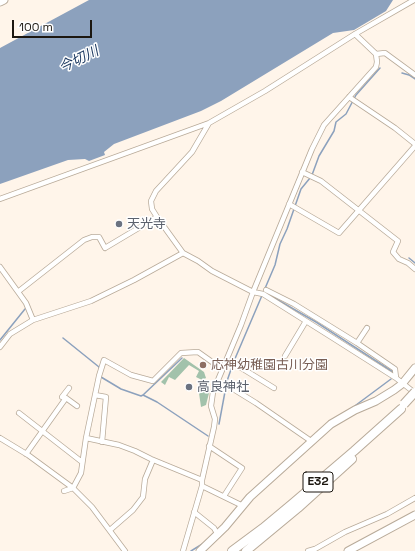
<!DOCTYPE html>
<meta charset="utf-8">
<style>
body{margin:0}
#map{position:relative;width:415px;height:551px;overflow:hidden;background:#fff5ea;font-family:"Space Grotesk",sans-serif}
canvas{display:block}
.scale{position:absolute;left:12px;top:20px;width:80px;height:18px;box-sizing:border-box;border:2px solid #1c1710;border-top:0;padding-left:5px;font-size:12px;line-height:14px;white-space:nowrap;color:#1c1710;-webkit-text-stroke:3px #fff;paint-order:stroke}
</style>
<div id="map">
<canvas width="415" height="551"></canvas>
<div class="scale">100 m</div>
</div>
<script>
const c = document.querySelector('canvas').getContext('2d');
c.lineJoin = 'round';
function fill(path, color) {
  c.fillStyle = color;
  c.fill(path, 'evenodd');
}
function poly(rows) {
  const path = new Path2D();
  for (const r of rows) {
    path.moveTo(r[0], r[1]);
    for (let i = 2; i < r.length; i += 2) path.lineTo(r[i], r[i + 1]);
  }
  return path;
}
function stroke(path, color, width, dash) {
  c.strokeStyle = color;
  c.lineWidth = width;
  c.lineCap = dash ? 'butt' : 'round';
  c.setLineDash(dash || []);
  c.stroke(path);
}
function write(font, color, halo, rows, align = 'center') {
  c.font = font + ' "Space Grotesk","Noto Sans JP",sans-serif';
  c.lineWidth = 3;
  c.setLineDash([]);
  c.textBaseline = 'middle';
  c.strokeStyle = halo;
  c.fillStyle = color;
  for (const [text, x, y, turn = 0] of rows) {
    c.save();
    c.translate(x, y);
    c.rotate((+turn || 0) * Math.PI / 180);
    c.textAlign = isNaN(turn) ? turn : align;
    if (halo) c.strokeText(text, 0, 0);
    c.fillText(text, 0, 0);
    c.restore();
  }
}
const forest = poly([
 [184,358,204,372,206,378,202,380,196,377,199,371,189,365,175,380,169,377,165,385,161,382],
 [203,388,210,389,206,405,201,407,199,393]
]);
const water = poly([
 [89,0,393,0,386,11,354,30,333,33,221,101,201,111,114,144,104,152,105,155,89,161,85,159,68,160,0,184,0,48]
]);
const stream = poly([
 [402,73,409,75,415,79],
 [312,175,319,156,334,131,336,122,346,114,356,95,380,68],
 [409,258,415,263],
 [264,292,316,322,393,372],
 [63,338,99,367,99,368],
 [0,340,25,309],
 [101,377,121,389,141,396,143,395,157,402,208,436],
 [143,395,182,358],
 [352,408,391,379],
 [219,424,227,381,234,361,275,265,280,244,287,229,301,189,310,178],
 [191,551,204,543]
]);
const street = poly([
 [376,54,385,53,415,75],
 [349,97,395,128,415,144],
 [302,172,321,181,398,241,393,252,399,259,408,263,415,269],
 [0,199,209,123],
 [289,204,339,233,415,146],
 [183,253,198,261,212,271,253,292,263,294,333,338,396,378,415,393],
 [0,267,26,303,33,320],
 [266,290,294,304,357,343,395,369,396,378],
 [19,291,84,240,92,237,99,237,105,248,157,217],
 [357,343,367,328],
 [0,347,10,334,33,320,91,301,134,280,183,253,157,217,152,209,151,201,156,191,192,152,209,123,265,91,355,34,414,0],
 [285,356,306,321],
 [226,361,235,364,274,388],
 [230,387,256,403,311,441],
 [95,395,106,397,102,442],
 [66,398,62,397,69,388],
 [19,413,82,462],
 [0,438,28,455,73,488,92,507,125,551],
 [86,438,99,376,104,360,131,375,153,381,181,353,198,352,222,369],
 [209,446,242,468,224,496],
 [26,454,66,398,77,406],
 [202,486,243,506],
 [64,491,73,488,81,473,86,438,119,445,135,451,151,459,202,480],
 [194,512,214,528,218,535],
 [110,530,133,510,143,497,145,479,153,460],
 [183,551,202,486,202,480,214,427,215,419,211,406,213,392,241,325,253,292,312,149,324,125,376,67,377,62,376,54,355,34],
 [308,551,315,549,345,532,387,514,415,498]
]);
const secondary = poly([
 [0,2,4,0],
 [200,551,225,527,250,497,331,424,355,410,376,401,394,390,402,384,415,368],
 [348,551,415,515]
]);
const highway = poly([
 [232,551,263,528,293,503,354,451,401,409],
 [246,551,298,508,352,459]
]);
const highwayBridge = poly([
 [404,404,415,392]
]);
const markers = [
 [119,224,4,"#6b7280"],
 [203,365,4,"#8d6e63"],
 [189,387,4,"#6b7280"]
];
const shields = [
 [318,482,30]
];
const shieldNames = [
 ["E32",318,482]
];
const worshipNames = [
 ["天光寺",127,224],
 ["高良神社",197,387]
];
const educationNames = [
 ["応神幼稚園古川分園",211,365]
];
const waterNames = [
 ["今切川",79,60,-26]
];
fill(forest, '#a2c2ab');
fill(water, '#8ca1bd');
stroke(stream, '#8ca1bd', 1.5);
stroke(street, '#b8aa99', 6);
stroke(secondary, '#b8aa99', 9);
stroke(highway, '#b8aa99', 10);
stroke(street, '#fff', 4.5);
stroke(secondary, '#fff', 7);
stroke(highway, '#fff', 8);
stroke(highwayBridge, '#b8aa99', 10, []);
stroke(highwayBridge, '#fff', 8);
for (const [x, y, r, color] of markers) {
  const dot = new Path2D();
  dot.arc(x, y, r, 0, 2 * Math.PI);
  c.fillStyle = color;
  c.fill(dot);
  stroke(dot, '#fff', 1.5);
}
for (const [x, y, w] of shields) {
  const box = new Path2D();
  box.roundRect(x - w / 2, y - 10, w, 20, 3);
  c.fillStyle = '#fff';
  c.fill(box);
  stroke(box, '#1c1710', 1);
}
write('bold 12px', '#1c1710', null, shieldNames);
write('13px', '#5b616d', '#fff', worshipNames, 'left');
write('13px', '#785e54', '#fff', educationNames, 'left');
write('italic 14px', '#1e3b62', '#fff', waterNames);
</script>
